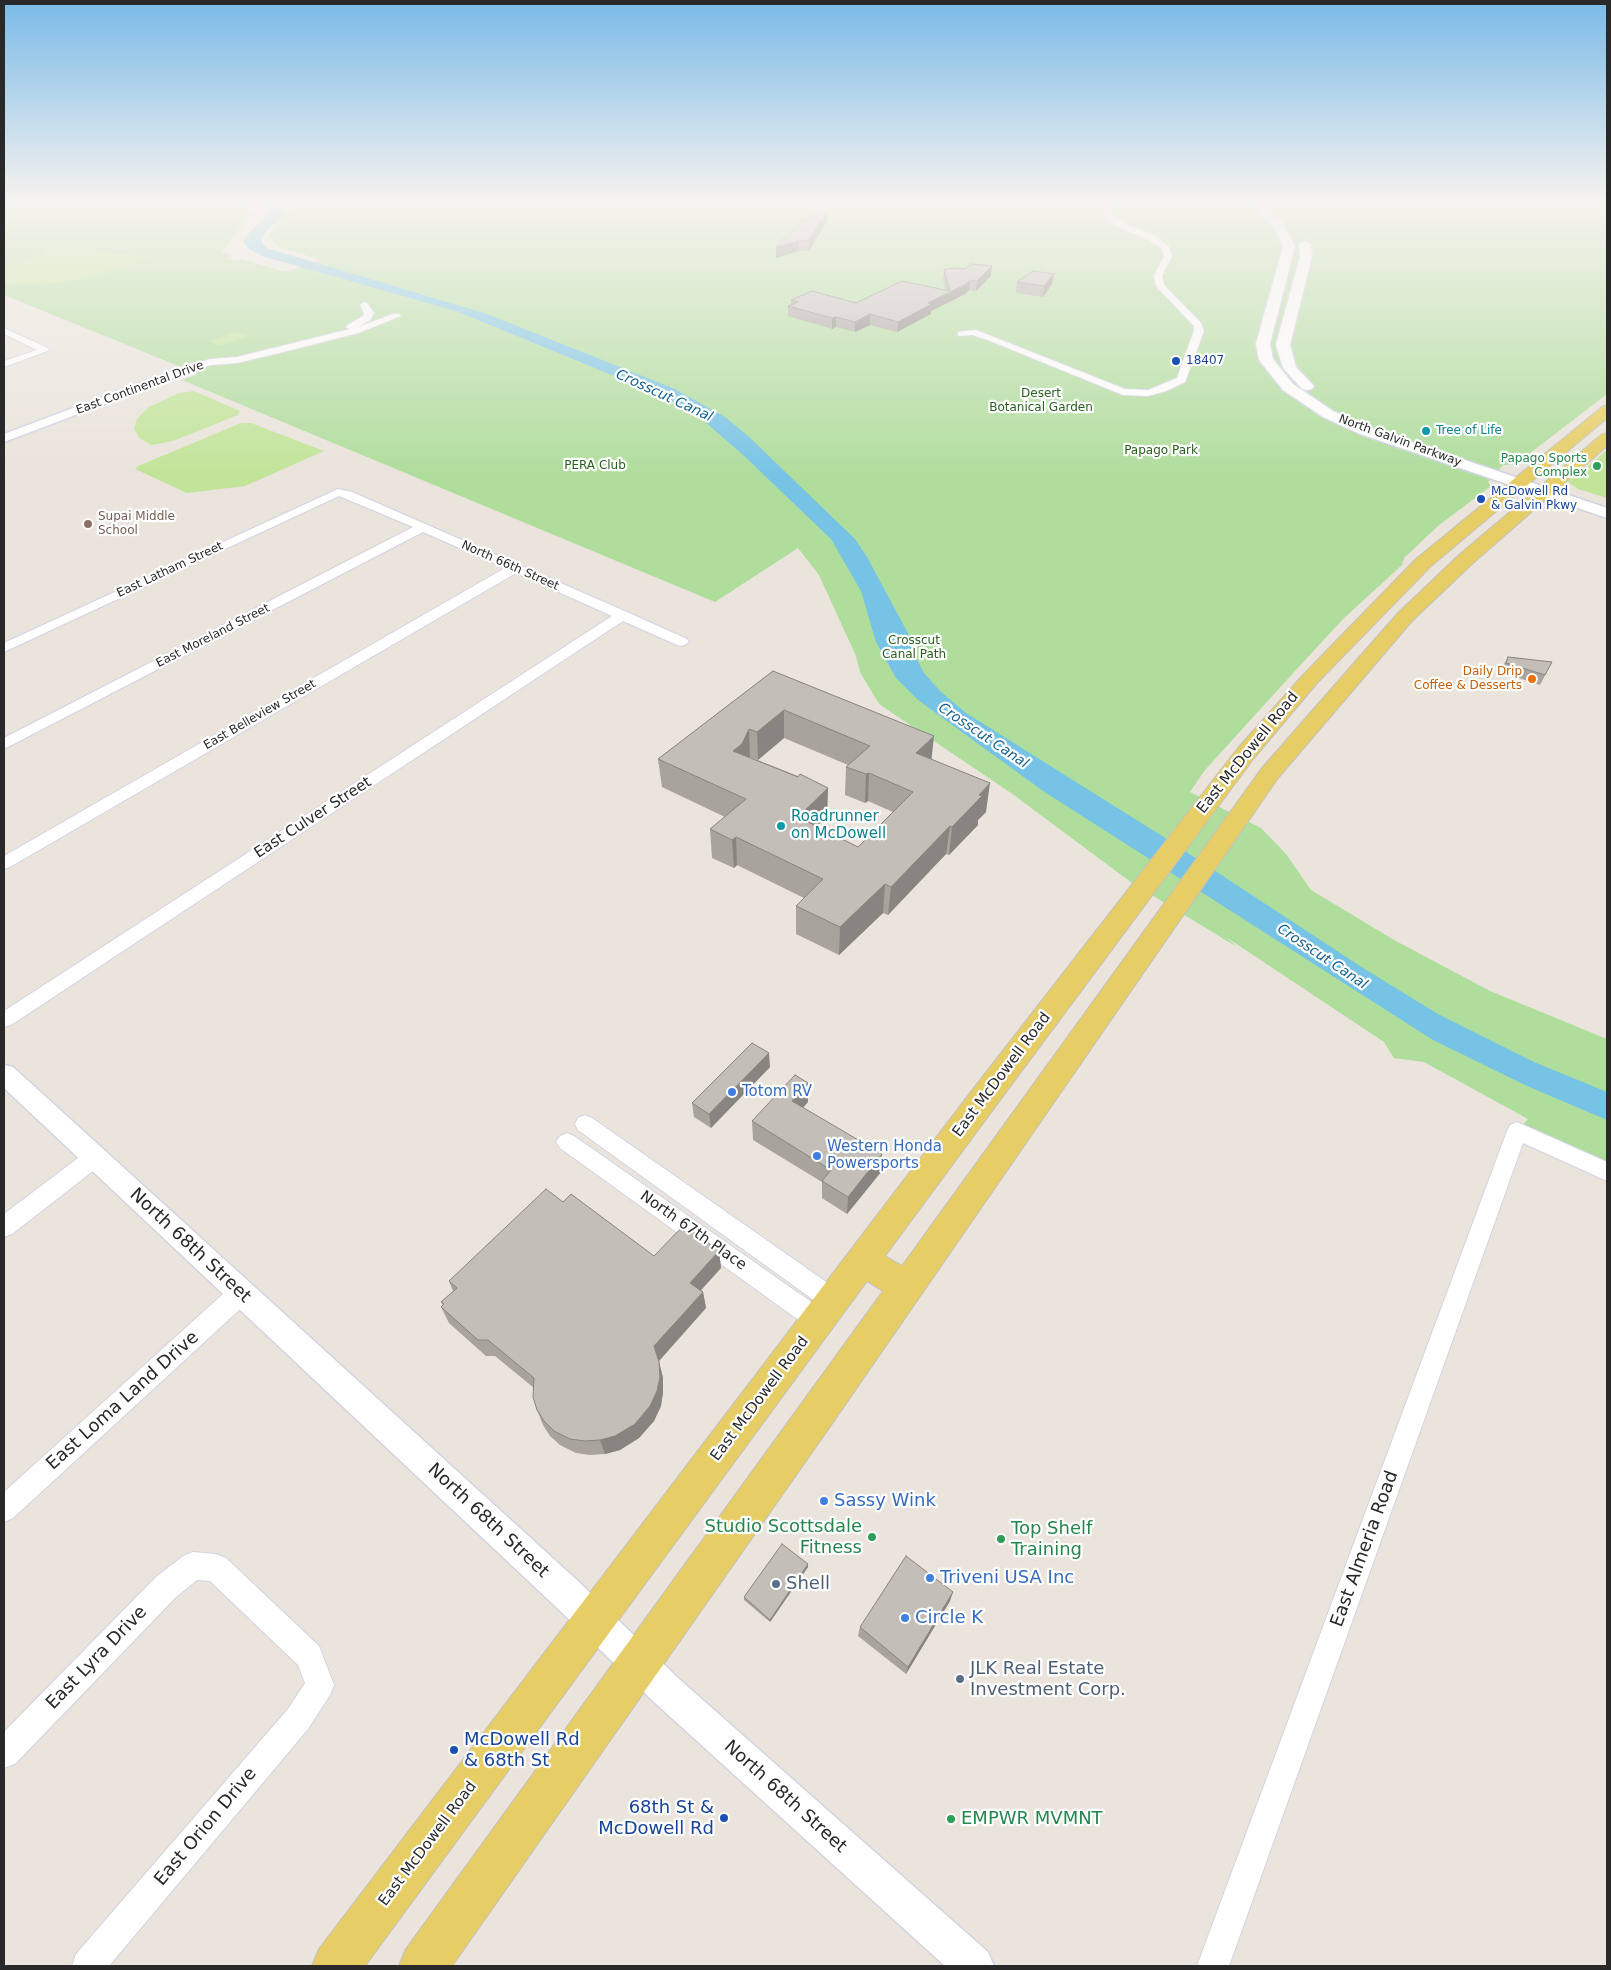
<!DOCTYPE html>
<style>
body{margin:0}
#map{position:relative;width:1611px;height:1970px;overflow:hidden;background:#eae4dc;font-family:"DejaVu Sans",sans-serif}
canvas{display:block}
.frame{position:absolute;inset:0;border:5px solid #292929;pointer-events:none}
</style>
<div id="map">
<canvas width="1611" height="1970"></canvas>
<div class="frame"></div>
</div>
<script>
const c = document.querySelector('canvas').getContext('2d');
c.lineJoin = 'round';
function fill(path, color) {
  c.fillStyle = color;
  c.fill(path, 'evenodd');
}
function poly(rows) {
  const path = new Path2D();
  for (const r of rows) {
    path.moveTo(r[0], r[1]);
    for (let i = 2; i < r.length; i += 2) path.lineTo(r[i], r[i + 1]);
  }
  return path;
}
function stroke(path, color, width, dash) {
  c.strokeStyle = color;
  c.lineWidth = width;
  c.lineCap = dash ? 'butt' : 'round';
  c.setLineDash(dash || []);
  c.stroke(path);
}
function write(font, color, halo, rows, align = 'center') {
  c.font = font + ' "DejaVu Sans",sans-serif';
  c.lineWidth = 4.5;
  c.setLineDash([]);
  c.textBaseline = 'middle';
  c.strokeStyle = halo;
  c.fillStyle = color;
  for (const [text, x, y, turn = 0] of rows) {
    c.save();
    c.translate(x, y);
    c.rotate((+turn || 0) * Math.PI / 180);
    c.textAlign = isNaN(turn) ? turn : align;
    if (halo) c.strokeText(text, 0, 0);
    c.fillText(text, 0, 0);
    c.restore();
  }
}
const green = poly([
 [4,203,236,203,238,206,246,205,251,215,221,252,232,256,227,258,235,261,241,259,285,272,322,260,278,247,269,235,291,208,291,206,288,203,1607,203,1607,394,1516,464,1503,465,1488,482,1491,486,1438,526,1404,558,1402,565,1344,618,1295,671,1205,770,1190,792,1261,828,1286,854,1311,890,1394,940,1490,991,1607,1039,1607,1172,1517,1131,1528,1119,1424,1062,1394,1058,1384,1042,1226,937,1237,947,1132,883,1011,793,879,704,860,672,856,656,819,575,798,548,715,602,182,380,198,374,4,295]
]);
const pitch = poly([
 [61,247,149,257,125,268,76,280,53,283,4,285,4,269,51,249],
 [237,332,249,336,220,346,209,341],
 [194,391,240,411,238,415,173,441,151,445,139,438,134,429,137,419,147,408,179,393],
 [241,423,251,423,324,451,245,486,187,493,135,469,138,466],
 [1607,450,1607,498,1578,489,1568,482]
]);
const water = poly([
 [263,203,279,203,284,207,284,213,282,218,270,227,261,238,262,243,267,248,487,314,675,389,725,417,748,436,855,539,867,557,911,639,910,646,924,673,940,691,966,713,1162,836,1363,968,1438,1014,1534,1062,1607,1092,1607,1120,1527,1086,1433,1040,1043,791,918,700,896,678,876,642,861,591,831,539,742,454,697,415,663,396,456,311,265,257,254,252,248,248,243,241,247,235,267,216,268,207]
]);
const minor = poly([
 [1106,203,1114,203,1112,214,1117,218,1130,226,1154,235,1169,247,1172,256,1162,276,1164,285,1201,323,1204,331,1185,382,1166,391,1148,396,1123,395,988,340,972,335,958,336,958,332,976,330,1125,389,1148,390,1177,378,1194,331,1194,326,1156,286,1154,276,1164,256,1161,248,1148,239,1124,230,1111,222,1104,214,1106,203],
 [364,302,367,303,374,313,370,320,358,327,393,314,399,314,401,316,358,333,275,354,237,363,211,365,193,370,188,367,210,359,237,357,350,329,346,327,348,325,363,316,364,313,360,305,364,302],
 [4,328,48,348,50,350,4,367,4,361,37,350,4,334,4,328],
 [338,489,352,492,627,612,687,639,689,642,682,646,677,645,623,621,11,1025,4,1027,4,1011,612,616,516,573,10,867,4,869,4,856,505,568,423,532,4,749,4,738,413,527,339,496,4,652,4,643,338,489],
 [585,1115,592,1118,842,1293,846,1301,842,1309,834,1312,826,1309,578,1130,575,1124,578,1118,585,1115],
 [1517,1122,1607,1162,1607,1181,1523,1143,1229,1966,1197,1966,1507,1131,1510,1125,1517,1122],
 [567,1133,574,1136,827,1313,831,1321,827,1329,819,1332,811,1329,560,1148,556,1142,560,1136,567,1133],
 [94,1149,102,1152,105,1158,102,1164,12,1234,4,1237,4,1214,86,1152,94,1149],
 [241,1282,249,1285,253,1293,249,1301,13,1518,4,1522,4,1492,233,1285,241,1282],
 [193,1552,216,1554,226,1558,319,1646,334,1685,330,1695,308,1729,109,1966,72,1966,76,1954,288,1709,305,1683,298,1665,210,1581,197,1580,176,1597,15,1764,4,1768,4,1732,156,1577,183,1556,193,1552]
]);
const tertiary = poly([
 [193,363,197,365,199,367,197,369,4,442,4,434,193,363],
 [4,1065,13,1067,579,1582,678,1678,988,1952,994,1966,945,1966,654,1702,555,1606,4,1088,4,1065]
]);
const secondary = poly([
 [1248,203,1259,203,1283,223,1295,246,1270,344,1273,359,1293,384,1333,411,1370,428,1607,508,1607,518,1360,434,1323,417,1283,390,1259,360,1256,344,1283,246,1274,227,1248,203],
 [1305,241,1311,244,1312,256,1290,345,1296,367,1314,386,1312,389,1307,390,1302,389,1283,368,1276,345,1300,256,1299,244,1305,241]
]);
const primary = poly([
 [1607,405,1607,418,1430,567,1317,683,1254,758,992,1111,885,1256,902,1266,1262,768,1398,613,1459,555,1601,435,1607,433,1607,446,1473,563,1412,621,1278,778,829,1428,452,1966,399,1966,406,1949,883,1291,867,1281,365,1966,312,1966,319,1949,970,1093,1238,748,1303,675,1416,559,1602,407,1607,405]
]);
const wall = poly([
 [827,211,827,221,809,251,799,251,776,258,776,247],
 [944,270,991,276,976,291,969,290,965,294,931,311,931,314,897,332,870,325,855,332,836,327,832,329,788,316,788,306,791,305,791,300,856,303,946,291,943,280],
 [1017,282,1052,284,1043,297,1016,293],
 [1508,657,1552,662,1540,685,1501,672,1503,666],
 [773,671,932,759,986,812,978,820,978,825,949,855,946,854,888,915,883,913,839,955,796,934,796,906,804,898,737,865,734,868,712,858,710,829,725,817,662,787,658,759],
 [784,738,848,765,846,767,845,795,865,803,868,801,893,812,858,847,817,827,827,816,828,788,750,757,758,760],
 [770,1067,711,1128,694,1117,692,1103],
 [808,1102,803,1108,881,1172,847,1214,822,1198,822,1182,753,1140,752,1121],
 [563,1202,654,1256,719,1251,721,1268,701,1290,703,1292,706,1308,659,1361,663,1378,663,1392,661,1406,654,1421,639,1438,620,1450,605,1454,590,1455,576,1453,560,1445,550,1436,543,1425,537,1410,534,1388,495,1356,486,1356,449,1323,441,1307,443,1305,441,1302,453,1291,449,1281],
 [808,1564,808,1567,770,1622,744,1600,744,1597],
 [950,1601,906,1674,858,1636,860,1627]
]);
const shadedWall = poly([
 [827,211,827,221,809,251,809,240],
 [799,241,799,251,776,258,776,247],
 [992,266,991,276,976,291,977,281],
 [1054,274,1052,284,1043,297,1044,286],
 [970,280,969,290,965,294,931,311,931,314,897,332,898,322,928,303,966,284],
 [870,314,870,325,855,332,855,322],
 [836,317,836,327,832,329,832,318],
 [784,710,784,738,758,760,757,732],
 [749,729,750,757,743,772,733,751],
 [934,736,931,764,916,753],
 [869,773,868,801,865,803,866,774],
 [990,783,986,812,978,820,978,825,949,855,952,827,979,795],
 [828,788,827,816,798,846,798,817],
 [950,826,946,854,888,915,891,887],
 [736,837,737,865,734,868,732,840],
 [885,884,883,913,839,955,840,927],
 [769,1053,770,1067,711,1128,709,1114],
 [808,1083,808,1102,792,1119,792,1101],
 [882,1154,881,1172,847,1214,848,1197],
 [719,1251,721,1268,693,1299,690,1283],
 [703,1292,706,1308,658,1362,654,1346],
 [659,1362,663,1378,663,1392,661,1406,654,1421,639,1438,620,1450,605,1454,600,1440],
 [808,1564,808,1567,770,1622,770,1620],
 [953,1592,950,1601,906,1674,908,1667]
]);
const building = poly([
 [827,211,809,240,799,241,776,247,800,222,827,211],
 [971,264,992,266,977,281,970,280,966,284,928,303,932,304,898,322,870,314,855,322,836,317,832,318,788,306,798,302,791,300,812,291,856,303,902,281,950,291,944,270,953,268,965,269,971,264],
 [1033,271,1054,274,1044,286,1017,282,1033,271],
 [1508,657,1552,662,1545,675,1506,663,1508,657],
 [773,671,934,736,916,753,990,783,979,795,982,796,952,827,950,826,891,887,885,884,840,927,796,906,823,879,736,837,732,840,710,829,746,799,658,759,773,671],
 [784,710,870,746,846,767,866,774,869,773,913,792,858,847,798,817,828,788,800,774,798,777,733,751,742,744,749,729,757,732,784,710],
 [752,1043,769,1053,709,1114,692,1103,752,1043],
 [795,1075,808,1083,792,1101,882,1154,848,1197,822,1181,831,1170,752,1121,795,1075],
 [546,1189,563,1202,571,1194,654,1256,684,1225,719,1251,690,1283,703,1292,654,1346,659,1362,660,1377,657,1391,650,1406,635,1424,615,1436,600,1440,585,1441,570,1439,554,1431,544,1421,537,1410,533,1397,534,1378,488,1340,478,1340,441,1307,444,1304,441,1302,457,1288,449,1281,546,1189],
 [782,1544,808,1564,770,1620,744,1597,782,1544],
 [906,1556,953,1592,908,1667,860,1627,906,1556]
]);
const markers = [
 [1176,361,5,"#1a4fb4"],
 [1426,431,5,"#0f9aa8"],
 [1597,466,5,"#2e9e5b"],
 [1481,499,5,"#1a4fb4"],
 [88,524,5,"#8d6e63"],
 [1532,679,5,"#e8710a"],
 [781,826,5,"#0f9aa8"],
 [732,1092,5,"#3f7fe0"],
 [817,1156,5,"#3f7fe0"],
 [824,1501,5,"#3f7fe0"],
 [872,1537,5,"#2e9e5b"],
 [1001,1539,5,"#2e9e5b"],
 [930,1578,5,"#3f7fe0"],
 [776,1584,5,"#5c6f8a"],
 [905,1618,5,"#3f7fe0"],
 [960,1679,5,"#5c6f8a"],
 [454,1750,5,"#1a4fb4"],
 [724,1818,5,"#1a4fb4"],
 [951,1819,5,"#2e9e5b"]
];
const farTransitnames = [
 ["18407",1186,361],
 ["McDowell Rd",1491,492],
 ["& Galvin Pkwy",1491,506]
];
const farStreetnames = [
 ["East Continental Drive",140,388,-20],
 ["North Galvin Parkway",1400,441,20],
 ["North 66th Street",510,566,24],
 ["East Latham Street",170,570,-25],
 ["East Moreland Street",213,636,-27],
 ["East Belleview Street",260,715,-30]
];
const farParknames = [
 ["Desert",1041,394],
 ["Botanical Garden",1041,408],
 ["Papago Park",1161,451],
 ["PERA Club",595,466],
 ["Crosscut",914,641],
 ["Canal Path",914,655]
];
const farCulturenames = [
 ["Tree of Life",1436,431]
];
const farLeisurenames = [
 ["Papago Sports",1587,459],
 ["Complex",1587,473]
];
const farEducationnames = [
 ["Supai Middle",98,517],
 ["School",98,531]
];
const farFoodnames = [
 ["Daily Drip",1522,672],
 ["Coffee & Desserts",1522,686]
];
const farWaternames = [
 ["Crosscut Canal",664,396,25],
 ["Crosscut Canal",983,736,34],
 ["Crosscut Canal",1322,957,34]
];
const streetNames = [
 ["East McDowell Road",1248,753,-51],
 ["East Culver Street",313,818,-33],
 ["East McDowell Road",1002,1075,-53],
 ["North 67th Place",693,1231,35],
 ["East McDowell Road",760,1399,-53],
 ["East McDowell Road",428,1844,-53]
];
const cultureNames = [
 ["Roadrunner",791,817],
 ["on McDowell",791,834]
];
const shopNames = [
 ["Totom RV",742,1092],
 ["Western Honda",827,1147],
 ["Powersports",827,1164]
];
const nearStreetnames = [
 ["North 68th Street",190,1246,43],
 ["East Loma Land Drive",123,1401,-42],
 ["North 68th Street",488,1521,43],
 ["East Almeria Road",1365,1549,-70],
 ["East Lyra Drive",97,1658,-46],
 ["North 68th Street",785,1797,42],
 ["East Orion Drive",206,1827,-50]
];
const nearShopnames = [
 ["Sassy Wink",834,1501],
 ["Triveni USA Inc",940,1578],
 ["Circle K",915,1618]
];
const nearLeisurenames = [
 ["Studio Scottsdale",862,1527,"right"],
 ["Fitness",862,1548,"right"],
 ["Top Shelf",1011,1529],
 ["Training",1011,1550],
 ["EMPWR MVMNT",961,1819]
];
const nearServicenames = [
 ["Shell",786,1584],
 ["JLK Real Estate",970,1669],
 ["Investment Corp.",970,1690]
];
const nearTransitnames = [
 ["McDowell Rd",464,1740],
 ["& 68th St",464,1761],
 ["68th St &",714,1808,"right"],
 ["McDowell Rd",714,1829,"right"]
];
fill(green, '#afdd9c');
fill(pitch, '#c1e498');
fill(water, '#76c3e5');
stroke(minor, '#d1d3e1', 2);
stroke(tertiary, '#d1d3e1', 3);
stroke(secondary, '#d1d3e1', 3);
stroke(primary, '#c3c3c3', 2);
fill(minor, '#fff');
fill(tertiary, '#fff');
fill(secondary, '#fff');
fill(primary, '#e6cd65');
fill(wall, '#a8a39d');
fill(shadedWall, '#888580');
fill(building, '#c3beb7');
stroke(building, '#888580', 1);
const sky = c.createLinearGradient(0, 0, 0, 479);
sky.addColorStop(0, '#7abae7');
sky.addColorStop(0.42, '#f6f3ef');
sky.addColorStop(1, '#f6f3ef00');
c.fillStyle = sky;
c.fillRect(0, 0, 1611, 479);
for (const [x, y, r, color] of markers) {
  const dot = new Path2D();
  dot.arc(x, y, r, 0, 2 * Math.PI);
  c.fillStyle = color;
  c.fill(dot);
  stroke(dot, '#fff', 2);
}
write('12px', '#164399', '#fff', farTransitnames, 'left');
write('12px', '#292929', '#fff', farStreetnames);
write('12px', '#2a601f', '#fff', farParknames);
write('12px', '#0d838f', '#fff', farCulturenames, 'left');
write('12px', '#27864d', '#fff', farLeisurenames, 'right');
write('12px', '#785e54', '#fff', farEducationnames, 'left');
write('12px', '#c56008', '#fff', farFoodnames, 'right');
write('italic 14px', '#17618f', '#fff', farWaternames);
write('15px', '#292929', '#fff', streetNames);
write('15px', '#0d838f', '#fff', cultureNames, 'left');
write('15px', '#366cbe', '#fff', shopNames, 'left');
write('18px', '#292929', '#fff', nearStreetnames);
write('18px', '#366cbe', '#fff', nearShopnames, 'left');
write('18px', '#27864d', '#fff', nearLeisurenames, 'left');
write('18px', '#4e5e75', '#fff', nearServicenames, 'left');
write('18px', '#164399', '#fff', nearTransitnames, 'left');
</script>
